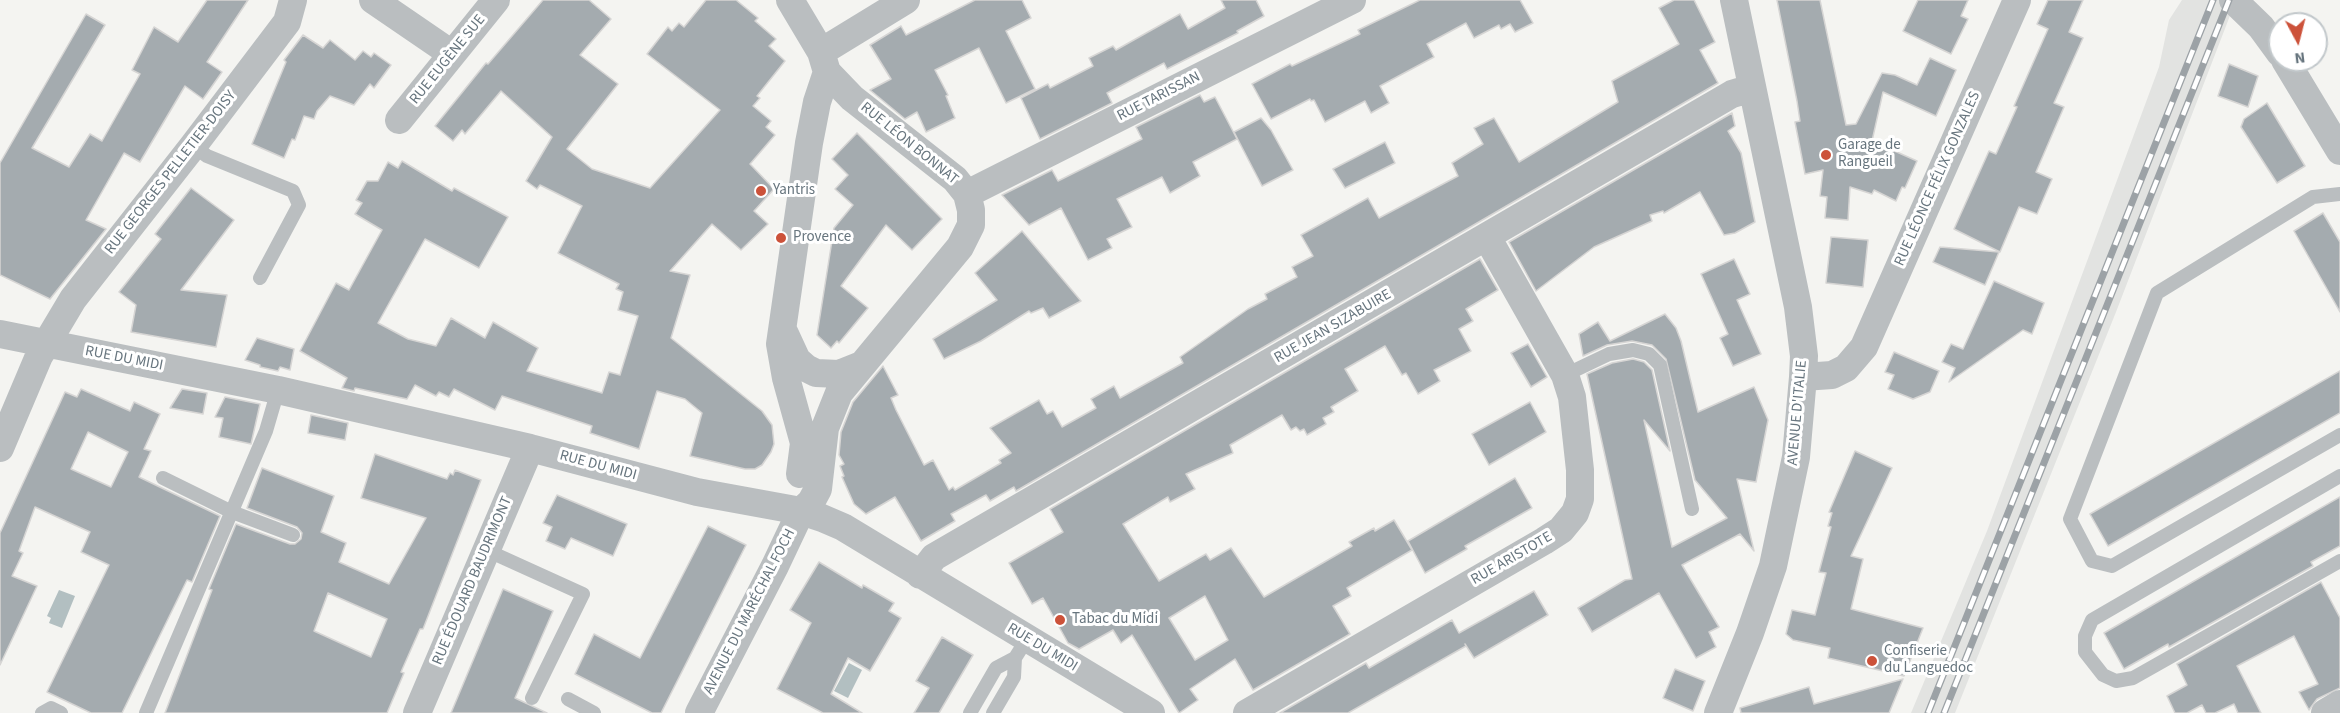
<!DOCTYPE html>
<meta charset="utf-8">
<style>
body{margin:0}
#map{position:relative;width:2340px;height:713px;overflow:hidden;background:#f4f4f1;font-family:"Source Sans 3",sans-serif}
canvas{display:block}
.north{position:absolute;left:2268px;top:12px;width:60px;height:60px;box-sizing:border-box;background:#fff;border:2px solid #c2c8cb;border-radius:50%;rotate:173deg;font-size:16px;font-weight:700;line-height:24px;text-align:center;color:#67757e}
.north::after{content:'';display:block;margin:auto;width:21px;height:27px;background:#cc523a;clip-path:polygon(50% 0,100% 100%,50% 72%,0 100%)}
</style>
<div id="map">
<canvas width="2340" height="713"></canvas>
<div class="north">N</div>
</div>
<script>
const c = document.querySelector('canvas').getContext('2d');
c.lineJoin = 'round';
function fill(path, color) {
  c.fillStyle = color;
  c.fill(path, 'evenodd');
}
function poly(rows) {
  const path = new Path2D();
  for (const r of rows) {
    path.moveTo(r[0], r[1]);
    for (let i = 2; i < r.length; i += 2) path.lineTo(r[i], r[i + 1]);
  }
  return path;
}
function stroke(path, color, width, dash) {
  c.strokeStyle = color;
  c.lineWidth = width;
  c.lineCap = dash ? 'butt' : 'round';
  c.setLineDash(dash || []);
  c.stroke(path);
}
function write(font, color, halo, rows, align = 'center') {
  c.font = font + ' "Source Sans 3",sans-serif';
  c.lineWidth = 6;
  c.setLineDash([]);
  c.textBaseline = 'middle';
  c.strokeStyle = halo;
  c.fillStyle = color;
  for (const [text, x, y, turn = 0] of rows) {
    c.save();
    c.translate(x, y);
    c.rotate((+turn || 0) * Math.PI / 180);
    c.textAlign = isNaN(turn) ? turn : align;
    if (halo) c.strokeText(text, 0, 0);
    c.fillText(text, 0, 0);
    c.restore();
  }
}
const built = poly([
 [2182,0,2236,0,2116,312,1955,713,1911,713,1987,531,2159,67,2169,20]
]);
const water = poly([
 [59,590,75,596,62,628,49,623,51,618,47,616],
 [849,663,862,670,848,698,834,691]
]);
const building = poly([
 [207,0,248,0,207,62,222,72,203,99,185,86,140,162,124,153,86,220,106,229,50,299,0,275,0,163,86,14,105,25,32,148,69,167,90,134,102,141,140,74,132,70,154,27,178,42,207,0],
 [543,0,589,0,611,19,580,55,618,84,567,149,592,169,650,188,720,110,647,54,668,27,672,31,679,23,684,27,706,0,736,0,758,18,755,21,776,39,769,46,785,61,757,96,760,98,753,106,771,121,766,127,775,135,750,164,774,189,754,211,768,224,741,250,712,224,670,271,690,275,671,338,762,411,772,425,774,444,771,452,762,465,755,469,745,469,690,456,702,413,685,399,657,391,639,449,590,433,592,426,502,396,495,410,454,389,449,397,439,392,436,396,415,385,407,399,355,388,354,391,342,388,347,378,300,351,336,283,349,290,382,230,355,214,362,203,356,200,367,181,378,181,388,162,398,168,402,161,452,191,454,188,508,217,479,268,425,239,378,323,408,339,436,346,451,318,485,338,493,322,538,348,527,371,602,393,609,372,620,375,638,316,618,310,623,292,616,289,619,284,558,253,582,206,540,185,537,189,526,181,552,137,501,91,465,134,462,130,453,141,435,126,486,63,488,64,543,0],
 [975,0,1022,0,1031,18,1006,31,1035,89,1006,103,979,48,935,70,948,95,946,96,955,118,926,132,917,112,905,119,870,90,891,79,870,45,901,26,906,35,975,0],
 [1221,0,1256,0,1264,16,1237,31,1238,33,1167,69,1164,63,1107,93,1112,103,1040,139,1021,98,1048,84,1050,88,1093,66,1089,58,1113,46,1116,50,1180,14,1188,29,1225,8,1221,0],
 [1420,0,1520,0,1533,23,1515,32,1510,24,1501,29,1499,25,1474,38,1466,23,1427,44,1434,57,1380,86,1389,103,1371,113,1365,101,1325,122,1314,100,1311,101,1310,99,1271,119,1252,84,1290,64,1292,66,1360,34,1358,30,1420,0],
 [1674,0,1694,0,1715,42,1700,50,1718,83,1016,491,1014,487,990,501,986,495,951,514,955,521,921,541,895,497,866,514,854,504,842,477,844,476,840,466,844,464,839,455,841,432,853,402,883,366,898,395,891,398,896,410,924,465,933,460,949,490,953,487,955,490,1001,463,999,460,1011,453,990,428,1039,400,1047,414,1053,411,1062,427,1096,408,1091,399,1114,386,1120,398,1183,363,1180,357,1248,309,1267,299,1265,294,1297,277,1292,267,1313,256,1301,235,1368,198,1379,218,1458,176,1452,163,1483,144,1474,128,1494,118,1519,162,1618,102,1612,81,1679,44,1659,8,1674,0],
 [1777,0,1820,0,1846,125,1856,124,1882,73,1895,75,1917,85,1930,58,1956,70,1936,116,1883,92,1872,141,1917,161,1905,188,1902,187,1896,201,1874,190,1872,194,1850,187,1848,220,1825,218,1827,197,1820,196,1823,170,1805,174,1795,122,1800,121,1797,101,1777,0],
 [1918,0,1968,0,1961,16,1968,19,1951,54,1903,31,1918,0],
 [2048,0,2083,0,2069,32,2083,38,2054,103,2064,107,2036,172,2052,179,2037,214,2019,207,2000,252,1954,229,1989,151,1996,154,2017,107,2014,106,2048,29,2037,24,2048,0],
 [303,35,323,48,330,40,355,60,363,51,371,57,374,53,391,65,374,88,370,84,354,105,330,96,317,111,314,119,304,116,295,140,292,139,284,158,252,144,286,62,284,60,303,35],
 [2229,64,2258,76,2248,107,2218,96,2229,64],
 [1200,95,1204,102,1215,97,1237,139,1193,162,1200,176,1170,193,1162,177,1117,199,1132,227,1107,239,1112,248,1088,260,1061,208,1029,225,1002,195,1052,170,1058,181,1142,139,1136,127,1200,95],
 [2267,103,2305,166,2277,183,2241,127,2244,119,2267,103],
 [1732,113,1735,126,1728,131,1741,153,1755,222,1735,233,1724,235,1700,192,1664,213,1663,211,1650,215,1652,221,1594,247,1536,291,1509,242,1732,113],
 [1261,118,1271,130,1293,170,1262,186,1234,132,1261,118],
 [857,133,942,219,912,250,886,225,841,286,868,308,839,343,837,341,831,348,817,335,834,228,853,205,835,189,848,175,832,159,857,133],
 [1385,142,1395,163,1345,188,1333,169,1385,142],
 [191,188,234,220,181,290,227,295,216,347,131,332,136,305,119,292,161,239,155,234,191,188],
 [2323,213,2340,242,2340,312,2294,231,2323,213],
 [1022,231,1081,301,1049,318,1043,308,1031,313,1029,311,981,341,944,359,933,339,997,300,975,273,1022,231],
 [1831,237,1868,240,1863,287,1826,283,1831,237],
 [1940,247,1999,252,1985,285,1933,262,1940,247],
 [1480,259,1498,290,1466,309,1473,321,1459,329,1471,351,1434,370,1440,381,1418,394,1406,373,1402,375,1385,346,1345,369,1358,391,1331,407,1334,412,1323,418,1326,424,1307,435,1304,429,1300,431,1296,427,1291,430,1282,415,1230,445,1233,453,1186,474,1195,489,1170,502,1168,497,1123,524,1159,581,1206,554,1210,560,1231,548,1264,597,1352,546,1349,542,1374,528,1375,531,1394,520,1412,550,1347,588,1351,596,1333,606,1350,634,1253,690,1235,659,1190,689,1198,700,1179,713,1132,635,1121,643,1113,630,1079,649,1068,643,1043,598,1032,604,1009,563,1063,532,1050,509,1480,259],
 [1205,596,1228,640,1195,660,1169,618,1205,596],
 [1734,259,1750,294,1737,300,1761,354,1733,366,1720,338,1728,334,1701,274,1734,259],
 [1994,281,2044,303,2032,334,2023,330,1949,382,1955,368,1942,362,1951,344,1963,349,1994,281],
 [1665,314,1676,328,1681,341,1698,412,1754,387,1768,420,1756,482,1737,479,1754,551,1740,534,1682,565,1719,627,1709,632,1716,647,1696,658,1659,593,1592,632,1578,608,1625,580,1632,579,1587,374,1612,363,1633,359,1644,362,1652,370,1670,451,1644,420,1672,547,1727,518,1695,480,1666,359,1652,345,1632,341,1607,345,1583,356,1579,334,1598,322,1610,341,1665,314],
 [257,338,294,349,290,370,280,367,278,371,260,367,260,365,245,360,257,338],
 [1528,344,1547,377,1531,387,1511,353,1528,344],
 [1894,352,1939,371,1930,392,1913,399,1888,389,1894,375,1885,372,1894,352],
 [2340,371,2340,413,2108,546,2090,514,2340,371],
 [81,389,130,411,134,402,160,414,144,449,151,451,139,477,220,516,192,582,187,580,122,713,91,713,47,692,109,565,81,552,90,532,35,507,19,551,23,553,12,576,37,586,0,665,0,533,65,392,77,397,81,389],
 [88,432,128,452,111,487,71,469,88,432],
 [182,389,207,393,203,414,170,408,182,389],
 [225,397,260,404,251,444,219,437,223,418,215,417,225,397],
 [1530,402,1546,432,1489,465,1472,434,1530,402],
 [311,415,348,423,345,440,308,433,311,415],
 [1855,451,1892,468,1851,556,1863,559,1851,609,1923,628,1904,676,1828,658,1830,648,1793,640,1786,634,1792,610,1815,615,1826,573,1819,572,1831,527,1828,526,1832,513,1829,512,1855,451],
 [375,454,447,479,450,473,453,475,455,470,481,480,423,629,420,629,401,672,404,673,387,713,165,713,212,590,209,589,236,524,290,544,295,544,301,539,302,533,297,527,247,508,262,468,334,496,321,532,346,543,339,562,389,584,426,518,361,498,375,454],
 [328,593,387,619,371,657,314,631,328,593],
 [1515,478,1532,508,1465,546,1467,549,1425,573,1408,541,1515,478],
 [557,495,627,524,613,556,571,538,565,549,546,541,552,527,543,523,557,495],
 [2340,497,2340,546,2311,562,2313,566,2169,647,2168,644,2124,669,2104,633,2340,497],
 [708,526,746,545,661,713,652,713,575,674,594,634,640,658,708,526],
 [819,562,862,588,863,585,894,603,889,611,901,618,870,671,848,658,831,694,862,713,823,713,777,689,811,623,790,610,819,562],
 [2321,582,2340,618,2340,688,2317,699,2309,710,2299,692,2318,684,2294,636,2237,666,2261,713,2238,713,2234,704,2215,713,2206,713,2202,705,2187,713,2175,713,2167,696,2187,685,2177,664,2321,582],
 [503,589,553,611,515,698,547,713,451,713,503,589],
 [1534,591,1548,615,1474,658,1465,644,1466,646,1348,713,1280,713,1366,663,1369,668,1452,620,1459,633,1534,591],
 [942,637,973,655,939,713,914,713,929,688,916,681,942,637],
 [1675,669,1705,681,1693,711,1663,698,1675,669],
 [1903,679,1889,713,1741,713,1740,708,1809,687,1814,704,1903,679]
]);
const service = poly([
 [193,146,207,156,293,191,299,205,260,278],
 [2340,194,2313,197,2157,293,2070,519,2092,561,2112,566,2340,435],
 [1565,375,1609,354,1633,350,1649,354,1660,365,1692,509],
 [2340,476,2092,620,2085,636,2085,652,2103,675,2116,681,2133,678,2340,561],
 [163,478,232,512,293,535],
 [486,550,583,594,532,698],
 [568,699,594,713],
 [42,713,51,708,61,713],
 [146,713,266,431,278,390],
 [970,713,996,668,1015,658],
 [993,713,1014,677,1015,658,1027,639]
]);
const minor = poly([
 [373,0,452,54],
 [2233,0,2261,27,2280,53],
 [821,52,906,0],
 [2285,60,2340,151],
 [399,120,496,0],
 [967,194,1352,0],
 [0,334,278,390,530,448,697,492,801,511,822,518,843,527,1151,713],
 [785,334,797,360,806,368,816,373,839,374,859,366],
 [1803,377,1832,375,1846,368,1864,347,2017,0],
 [0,448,39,356,73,299,193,146,287,22,293,0],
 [800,474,804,443,786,378,780,344,809,143,817,102,827,72],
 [920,575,934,557,1732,94,1752,88],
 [417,713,530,448],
 [699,713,775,566,801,511,811,502,818,489,825,428,839,393,960,247,971,225,971,210,967,194,955,179,852,98,827,72,821,52,790,0],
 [1247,713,1544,541,1561,530,1575,513,1580,499,1580,470,1572,397,1565,375,1487,237],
 [1718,713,1750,633,1773,566,1796,457,1803,377,1804,356,1798,307,1734,0],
 [2325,713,2340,704]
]);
const rail = poly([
 [1928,713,2213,0],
 [1944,713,2229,0]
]);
const markers = [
 [1826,155,6,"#cc523a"],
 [761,191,6,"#cc523a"],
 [781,238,6,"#cc523a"],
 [1060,620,6,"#cc523a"],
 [1872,661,6,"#cc523a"]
];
const streetNames = [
 ["RUE EUGÈNE SUE",448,60,-51],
 ["RUE TARISSAN",1159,97,-27],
 ["RUE LÉON BONNAT",909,144,39],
 ["RUE GEORGES PELLETIER-DOISY",171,173,-52],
 ["RUE LÉONCE FÉLIX GONZALES",1938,179,-66],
 ["RUE JEAN SIZABUIRE",1333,327,-30],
 ["RUE DU MIDI",124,359,11],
 ["AVENUE D'ITALIE",1798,413,-85],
 ["RUE DU MIDI",598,466,15],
 ["RUE ARISTOTE",1512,559,-30],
 ["RUE ÉDOUARD BAUDRIMONT",473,581,-67],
 ["AVENUE DU MARÉCHAL FOCH",750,612,-63],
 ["RUE DU MIDI",1042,648,31]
];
const poiNames = [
 ["Garage de",1838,146],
 ["Rangueil",1838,163],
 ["Yantris",773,191],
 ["Provence",793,238],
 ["Tabac du Midi",1072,620],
 ["Confiserie",1884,652],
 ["du Languedoc",1884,669]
];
fill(built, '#e2e3e1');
fill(water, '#b2bfc1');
fill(building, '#a4abaf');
stroke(building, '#d6d5d4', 1.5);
stroke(service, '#babec0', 14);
stroke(minor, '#babec0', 28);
stroke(rail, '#9ca2a6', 7);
stroke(rail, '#fff', 4.5, [14]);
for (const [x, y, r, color] of markers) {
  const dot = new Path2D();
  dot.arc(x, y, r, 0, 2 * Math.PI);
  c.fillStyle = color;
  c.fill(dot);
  stroke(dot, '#fff', 2);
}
write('15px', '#67757e', '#fff', streetNames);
write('15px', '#67757e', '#fff', poiNames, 'left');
</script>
